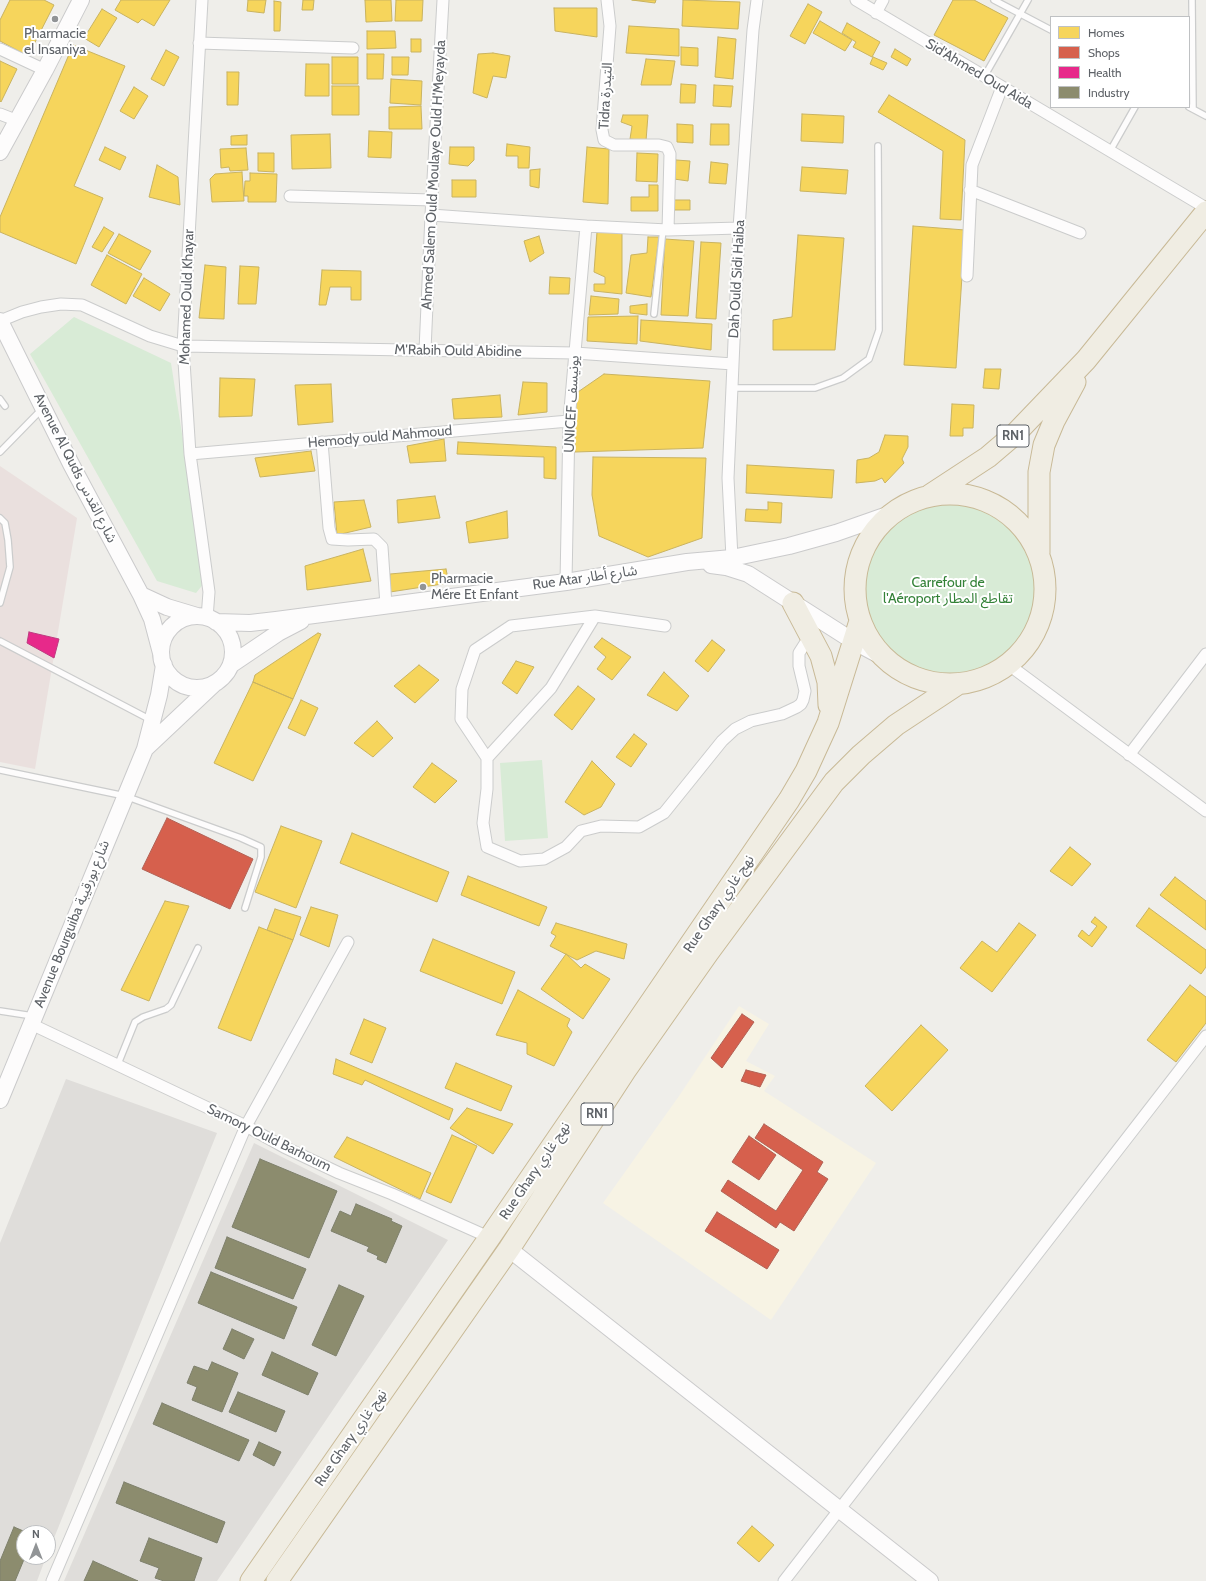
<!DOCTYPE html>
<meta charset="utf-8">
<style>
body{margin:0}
#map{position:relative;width:1206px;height:1581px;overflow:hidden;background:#efeeea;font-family:Cabin,sans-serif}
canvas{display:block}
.legend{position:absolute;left:1050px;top:16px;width:140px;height:92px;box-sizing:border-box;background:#fff;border:1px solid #bfc1c3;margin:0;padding:5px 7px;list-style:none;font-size:12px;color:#5f6368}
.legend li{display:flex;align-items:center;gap:8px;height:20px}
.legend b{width:20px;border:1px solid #bfc1c3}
.north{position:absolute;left:16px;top:1525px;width:40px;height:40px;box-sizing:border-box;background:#fff;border:1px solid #bfc1c3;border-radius:50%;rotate:0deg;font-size:11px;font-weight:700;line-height:16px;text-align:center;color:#5f6368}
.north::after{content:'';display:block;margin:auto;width:14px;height:18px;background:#919496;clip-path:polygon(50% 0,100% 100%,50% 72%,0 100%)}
</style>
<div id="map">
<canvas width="1206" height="1581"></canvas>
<ul class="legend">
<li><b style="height:11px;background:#f6d55c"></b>Homes</li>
<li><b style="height:11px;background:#d6604d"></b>Shops</li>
<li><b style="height:11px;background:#e7298a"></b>Health</li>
<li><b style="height:11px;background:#8c8c6e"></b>Industry</li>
</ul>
<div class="north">N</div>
</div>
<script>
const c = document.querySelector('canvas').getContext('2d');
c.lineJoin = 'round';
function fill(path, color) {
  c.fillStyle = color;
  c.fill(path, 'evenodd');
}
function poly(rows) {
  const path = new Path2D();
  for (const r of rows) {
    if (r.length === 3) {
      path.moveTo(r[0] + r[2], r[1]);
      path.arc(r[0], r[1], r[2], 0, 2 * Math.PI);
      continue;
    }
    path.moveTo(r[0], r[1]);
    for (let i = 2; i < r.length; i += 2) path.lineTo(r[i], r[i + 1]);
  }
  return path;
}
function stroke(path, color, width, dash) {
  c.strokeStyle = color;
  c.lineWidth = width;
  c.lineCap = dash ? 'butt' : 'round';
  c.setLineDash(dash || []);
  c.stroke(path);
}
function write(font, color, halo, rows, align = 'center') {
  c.font = font + ' Cabin,"Noto Sans Arabic",sans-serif';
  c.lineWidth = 4;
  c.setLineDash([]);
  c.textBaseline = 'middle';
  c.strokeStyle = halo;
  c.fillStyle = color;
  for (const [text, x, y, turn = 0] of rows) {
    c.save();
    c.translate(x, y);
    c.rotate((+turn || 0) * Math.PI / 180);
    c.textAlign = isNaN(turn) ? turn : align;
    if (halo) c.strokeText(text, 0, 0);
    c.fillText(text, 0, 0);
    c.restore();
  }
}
const commercial = poly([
 [739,1006,769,1024,746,1061,775,1076,764,1091,876,1163,771,1320,603,1203,679,1096]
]);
const industrial = poly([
 [66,1079,217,1133,48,1553,48,1533,24,1533,24,1557,46,1557,37,1581,0,1581,0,1243],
 [254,1143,448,1240,217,1581,64,1581]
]);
const medical = poly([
 [0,466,77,518,35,769,0,762]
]);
const green = poly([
 [74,317,171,363,205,582,196,593,157,581,30,354],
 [948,591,87],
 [542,760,548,838,505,841,500,763]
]);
const homes = poly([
 [10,0,44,0,54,5,28,56,0,41,0,20,10,0],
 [121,0,170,0,154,26,142,19,138,23,115,10,121,0],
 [248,0,266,0,264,13,247,11,248,0],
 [303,0,314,0,313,10,302,10,303,0],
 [365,0,391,0,392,21,366,22,365,0],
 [396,0,423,0,422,21,395,21,396,0],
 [632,0,656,0,655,3,632,0],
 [683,0,740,2,738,29,682,26,683,0],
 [953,0,974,0,1008,18,984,61,934,35,953,0],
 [274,1,281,2,280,31,274,31,274,1],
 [808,4,822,12,805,44,790,36,808,4],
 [554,8,597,8,597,37,555,31,554,8],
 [102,9,117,18,99,47,84,38,102,9],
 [820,21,852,40,845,51,813,33,820,21],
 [847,23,880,42,872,57,853,47,856,42,842,33,847,23],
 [629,26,679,29,679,56,626,53,629,26],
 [367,31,395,31,396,48,367,49,367,31],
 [718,37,736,39,733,79,715,77,718,37],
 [411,39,421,39,421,52,411,52,411,39],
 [73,45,125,66,74,186,103,198,76,264,0,232,0,217,73,45],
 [681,47,698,48,698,66,681,65,681,47],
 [895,49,911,59,907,66,891,57,895,49],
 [166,50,179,57,164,86,151,79,166,50],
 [493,53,510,56,506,78,493,76,487,98,473,93,478,54,493,53],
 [367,54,384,54,383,79,367,79,367,54],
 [332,57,358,57,358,84,332,84,332,57],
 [392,57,409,57,408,75,392,75,392,57],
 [873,57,887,63,883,70,870,64,873,57],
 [646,59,675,61,671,85,641,85,646,59],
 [0,61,17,69,1,102,0,101,0,61],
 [306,64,329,64,329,96,305,96,306,64],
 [227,72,239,72,238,105,227,105,227,72],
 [391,79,422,81,421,105,390,103,391,79],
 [681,84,696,85,695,103,680,103,681,84],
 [714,85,733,86,731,107,713,106,714,85],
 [332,86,359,86,359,115,332,115,332,86],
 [134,87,148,96,134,119,120,111,134,87],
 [889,95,965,140,961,220,940,219,943,151,878,112,889,95],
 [421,106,422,129,389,129,389,107,421,106],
 [802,114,844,116,843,143,801,141,802,114],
 [623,115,648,115,646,141,630,139,632,126,621,122,623,115],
 [677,124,693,125,693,143,677,142,677,124],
 [711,124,729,124,729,145,710,145,711,124],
 [369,131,392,132,391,158,368,157,369,131],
 [330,134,331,168,292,169,291,135,330,134],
 [247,135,247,145,231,145,231,136,247,135],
 [507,144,530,147,529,168,518,168,518,156,506,156,507,144],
 [105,147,126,157,120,170,99,160,105,147],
 [450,147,474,147,474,160,468,166,449,164,450,147],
 [587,147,609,149,608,204,583,202,587,147],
 [246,148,248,170,230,171,229,167,221,168,220,149,246,148],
 [258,153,274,153,274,172,258,171,258,153],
 [637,153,658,154,657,182,636,181,637,153],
 [676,160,690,161,688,181,674,179,676,160],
 [711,162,728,164,726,184,709,183,711,162],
 [157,165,178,177,180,205,149,197,157,165],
 [802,167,848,170,846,194,800,191,802,167],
 [540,169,539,188,530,186,530,170,540,169],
 [242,172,244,201,212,202,210,179,215,174,242,172],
 [250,173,277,174,276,202,248,202,248,196,244,196,245,181,250,181,250,173],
 [452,180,476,180,476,197,452,197,452,180],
 [649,185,658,185,658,211,631,211,631,197,649,197,649,185],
 [672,200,690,200,690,210,672,210,672,200],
 [913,226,965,230,956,368,904,365,913,226],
 [104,227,114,233,102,252,92,247,104,227],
 [597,232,622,233,622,294,594,291,594,284,605,284,605,277,594,272,597,232],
 [119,234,151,251,140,270,108,253,119,234],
 [798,235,844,238,835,350,773,350,773,320,792,317,798,235],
 [539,236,544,253,530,262,524,241,539,236],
 [648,237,659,237,651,297,626,293,631,255,647,253,648,237],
 [665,239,694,241,688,316,661,315,665,239],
 [701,242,721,243,716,319,696,318,701,242],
 [107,255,142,274,126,304,91,285,107,255],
 [205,265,226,267,224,319,199,318,205,265],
 [240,266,259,267,256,304,238,304,240,266],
 [322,270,361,271,361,300,351,300,351,287,330,287,326,305,319,305,322,270],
 [550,277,570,278,569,294,549,294,550,277],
 [144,278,170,294,160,311,133,296,144,278],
 [591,296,619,299,618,314,589,315,591,296],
 [647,304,647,315,630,313,630,306,647,304],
 [638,316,637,344,587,341,588,317,638,316],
 [641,320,712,324,711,350,640,341,641,320],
 [985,369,1001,369,999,389,983,388,985,369],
 [604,374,710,381,703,448,575,452,575,394,604,374],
 [220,378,255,379,252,416,219,417,220,378],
 [523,382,547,383,547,412,518,415,523,382],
 [331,384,333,422,298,425,295,385,331,384],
 [500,395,502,417,454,419,452,399,500,395],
 [952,404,974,405,973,428,963,428,963,436,950,436,952,404],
 [885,435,908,436,908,447,902,459,904,463,885,483,882,478,875,481,856,483,857,460,869,458,879,452,885,435],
 [444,439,446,461,410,463,407,446,444,439],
 [458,442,556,447,556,479,544,478,544,457,457,454,458,442],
 [311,451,315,471,260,477,255,458,311,451],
 [593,457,706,458,702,538,648,557,599,536,592,495,593,457],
 [747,465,834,470,832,498,746,493,747,465],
 [435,496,440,518,398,523,397,500,435,496],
 [364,500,371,527,337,535,334,502,364,500],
 [768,502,782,503,781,523,745,521,746,509,768,510,768,502],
 [507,511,508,538,469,543,466,522,507,511],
 [363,549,371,581,307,590,305,566,363,549],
 [446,569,449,583,390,592,390,574,446,569],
 [318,633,321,634,293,699,253,682,255,675,318,633],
 [602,638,631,657,612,680,597,669,606,657,594,647,602,638],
 [712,640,725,650,708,672,695,661,712,640],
 [516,661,534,667,517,694,502,683,516,661],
 [419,665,439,680,415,703,394,686,419,665],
 [664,672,689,696,677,711,647,695,664,672],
 [253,682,293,699,253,781,214,763,253,682],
 [578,686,595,699,572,730,554,715,578,686],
 [301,700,318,708,305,736,288,728,301,700],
 [377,721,393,738,373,757,354,743,377,721],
 [634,734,647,744,631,767,616,757,634,734],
 [592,761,615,784,601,807,584,815,565,802,592,761],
 [432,763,457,781,435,803,413,787,432,763],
 [281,826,322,841,296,908,255,892,281,826],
 [352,833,449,872,437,902,340,863,352,833],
 [1070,847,1091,864,1072,886,1050,871,1070,847],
 [468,876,547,907,539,926,461,895,468,876],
 [1175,877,1206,901,1206,930,1160,895,1175,877],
 [165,901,189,906,149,1001,121,990,165,901],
 [311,907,338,915,329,947,300,935,311,907],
 [1149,908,1206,950,1206,967,1201,974,1136,926,1149,908],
 [275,909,301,917,293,940,267,930,275,909],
 [1095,917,1107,927,1092,947,1078,936,1082,930,1089,936,1097,926,1091,922,1095,917],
 [556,923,627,944,624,959,596,951,577,960,550,946,556,936,551,933,556,923],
 [1019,923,1036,935,992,992,960,968,982,941,997,952,1019,923],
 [259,927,293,940,251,1041,218,1028,259,927],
 [433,939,515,972,502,1004,420,971,433,939],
 [566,954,581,968,585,964,610,979,583,1019,541,989,566,954],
 [1190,985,1206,997,1206,1023,1176,1062,1147,1040,1190,985],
 [518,990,570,1019,567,1026,572,1032,554,1066,527,1054,527,1043,496,1035,518,990],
 [364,1019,386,1028,372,1063,350,1054,364,1019],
 [921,1025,948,1050,892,1111,865,1086,921,1025],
 [336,1059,453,1109,449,1120,365,1080,362,1085,333,1074,336,1059],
 [456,1063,512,1086,501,1111,445,1088,456,1063],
 [467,1108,513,1124,493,1154,450,1128,467,1108],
 [452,1135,477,1146,451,1203,426,1192,452,1135],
 [347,1137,431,1173,420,1199,334,1157,347,1137],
 [752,1526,774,1545,759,1562,737,1543,752,1526]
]);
const shops = poly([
 [167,818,253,859,230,909,142,869,167,818],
 [742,1014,754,1022,722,1068,711,1058,742,1014],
 [746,1070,766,1075,760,1087,741,1081,746,1070],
 [764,1124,823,1162,817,1172,828,1179,794,1231,780,1222,776,1228,721,1191,728,1180,776,1211,803,1170,755,1138,764,1124],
 [749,1136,776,1155,759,1180,732,1162,749,1136],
 [717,1212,779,1250,767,1269,705,1231,717,1212]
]);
const health = poly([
 [29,632,59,639,54,658,27,643,29,632]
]);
const industry = poly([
 [260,1159,337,1191,309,1258,232,1227,260,1159],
 [356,1204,392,1219,391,1221,402,1226,386,1263,377,1259,378,1256,367,1251,369,1247,331,1231,340,1211,351,1216,356,1204],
 [227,1237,306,1269,293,1299,215,1268,227,1237],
 [211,1272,297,1307,284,1339,198,1303,211,1272],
 [339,1285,364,1296,336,1356,312,1345,339,1285],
 [232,1329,254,1339,244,1359,223,1349,232,1329],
 [272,1352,318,1373,308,1395,262,1375,272,1352],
 [212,1362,238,1373,222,1412,192,1400,197,1387,187,1383,194,1366,208,1371,212,1362],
 [238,1392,285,1411,276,1432,229,1412,238,1392],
 [162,1403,249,1440,239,1461,153,1424,162,1403],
 [259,1442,281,1452,274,1466,253,1455,259,1442],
 [124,1482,225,1522,217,1543,116,1503,124,1482],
 [14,1527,28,1533,24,1533,25,1557,15,1581,0,1581,0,1561,14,1527],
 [149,1538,202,1558,194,1581,164,1581,155,1578,159,1568,140,1561,149,1538],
 [93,1561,138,1581,84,1581,93,1561]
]);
const lane = poly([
 [994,0,1051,30],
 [1192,0,1193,109],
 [984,77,1028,0],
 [1189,107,1206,116],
 [1110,151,1135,107],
 [654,314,663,229],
 [732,388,815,388,843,378,869,359,879,330,878,146],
 [0,399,5,406],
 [0,452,42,409],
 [0,518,5,523,8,540,10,567,0,603],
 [0,641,151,720],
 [0,770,125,796,241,838,261,847,261,857,245,908],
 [0,1011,33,1016],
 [118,1064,135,1022,143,1017,166,1009,171,1005,198,948]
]);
const street = poly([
 [202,0,183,346,190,454,209,592,207,618],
 [607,0,610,26,602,130,604,140,614,145,659,145,667,147,670,154,668,230],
 [856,0,1206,208],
 [876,13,883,0],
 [199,43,353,48],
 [0,49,45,70],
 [0,114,18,121],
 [970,190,1080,233],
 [290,196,432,200],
 [431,215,586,226,668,230,739,228],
 [967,276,972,165,1002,87],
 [0,321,22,312,41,307,61,304,82,305,150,336,183,346,575,353,733,364],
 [425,350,431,215,443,0],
 [322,442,329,528,332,539,348,540,374,539,382,547,386,605],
 [190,454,569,421],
 [732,558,728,478,733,364,739,228,753,30,757,0],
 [566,582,569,421,586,226],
 [665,626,595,616,511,626,475,650,462,689,461,719,487,758,487,789,483,823,487,847,520,861,544,859,566,847,581,831,601,826,639,827,664,813,722,741,735,729,751,721,782,714,797,707,801,704,803,700,805,691,799,666,799,653,806,642,812,638],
 [1009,665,1206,811],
 [1129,755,1206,654],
 [487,758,551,688,595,616],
 [31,1024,246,1126,284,1147,339,1173,392,1194,493,1239],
 [52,1581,246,1126,348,942],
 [784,1581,1206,1036]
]);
const secondary = poly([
 [0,152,45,70,81,0],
 [0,321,71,464,141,595,152,619,161,653],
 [711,565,726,567,748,574,853,641,881,656],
 [141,595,167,607,197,616],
 [197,652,36],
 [216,622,250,623,276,620,566,582,687,562,732,558,789,546,836,533,893,513],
 [232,664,278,633,301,621],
 [145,749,214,684],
 [0,1100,145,749,159,695,164,665],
 [509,1249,930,1581]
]);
const highway = poly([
 [950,589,95],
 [930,495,988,457,1015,434,1086,360,1206,212],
 [1039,553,1039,472,1044,445,1054,421,1075,382],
 [793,603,821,656,828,682,829,705],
 [251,1581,490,1237,789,800,806,771,828,723,860,621],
 [277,1581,509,1249,625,1071,708,953,834,782,861,755,896,725,958,684]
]);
const markers = [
 [55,19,4,"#919496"],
 [423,587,4,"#919496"]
];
const shields = [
 [1013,436,32],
 [597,1114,32]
];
const shieldNames = [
 ["RN1",1013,436],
 ["RN1",597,1114]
];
const poiNames = [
 ["Pharmacie",55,34],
 ["el Insaniya",55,50],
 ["Pharmacie",431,579,"left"],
 ["Mére Et Enfant",431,595,"left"]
];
const streetNames = [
 ["Sid'Ahmed Oud Aida",979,74,31],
 ["Tidra التيدرة",606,96,-87],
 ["Ahmed Salem Ould Moulaye Ould H'Meyayda",434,175,-87],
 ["Dah Ould Sidi Haiba",737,279,-87],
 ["Mohamed Ould Khayar",187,297,-88],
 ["M'Rabih Ould Abidine",458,351,1],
 ["UNICEF يونيسف",572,404,-87],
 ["Hemody ould Mahmoud",380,437,-5],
 ["Avenue Al Quds شارع القدس",75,468,63],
 ["Rue Atar شارع أطار",585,578,-8],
 ["Rue Ghary نهج غاري",719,904,-56],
 ["Avenue Bourguiba شارع بورقيبة",72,924,-68],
 ["Samory Ould Barhoum",269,1138,26],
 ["Rue Ghary نهج غاري",535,1171,-56],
 ["Rue Ghary نهج غاري",351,1438,-55]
];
const parkNames = [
 ["Carrefour de",948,583],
 ["l'Aéroport تقاطع المطار",948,599]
];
fill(commercial, '#f7f3e4');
fill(industrial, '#dfddda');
fill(medical, '#eae0de');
fill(green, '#d8ebd6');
fill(homes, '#f6d55c');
stroke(homes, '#c9b360', 1);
fill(shops, '#d6604d');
stroke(shops, '#b26155', 1);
fill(health, '#e7298a');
stroke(health, '#be3a80', 1);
fill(industry, '#8c8c6e');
stroke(industry, '#7e806c', 1);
stroke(lane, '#cbcccc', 8);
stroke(street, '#cbcccc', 13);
stroke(secondary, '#cacacb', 18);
stroke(highway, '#c8b996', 23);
stroke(lane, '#fdfcfc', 5.5);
stroke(street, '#fdfcfc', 11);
stroke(secondary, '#fdfcfc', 16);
stroke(highway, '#f0ede3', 21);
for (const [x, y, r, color] of markers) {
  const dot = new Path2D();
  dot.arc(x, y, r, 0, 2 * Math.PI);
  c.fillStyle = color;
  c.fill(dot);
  stroke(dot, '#fff', 1.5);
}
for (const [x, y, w] of shields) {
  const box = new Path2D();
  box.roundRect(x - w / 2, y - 11, w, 22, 3);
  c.fillStyle = '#fff';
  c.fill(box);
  stroke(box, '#5f6368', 1);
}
write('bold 13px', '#5f6368', null, shieldNames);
write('14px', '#5f6368', '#fff', poiNames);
write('14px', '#5f6368', '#fff', streetNames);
write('14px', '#348238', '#fff', parkNames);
</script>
